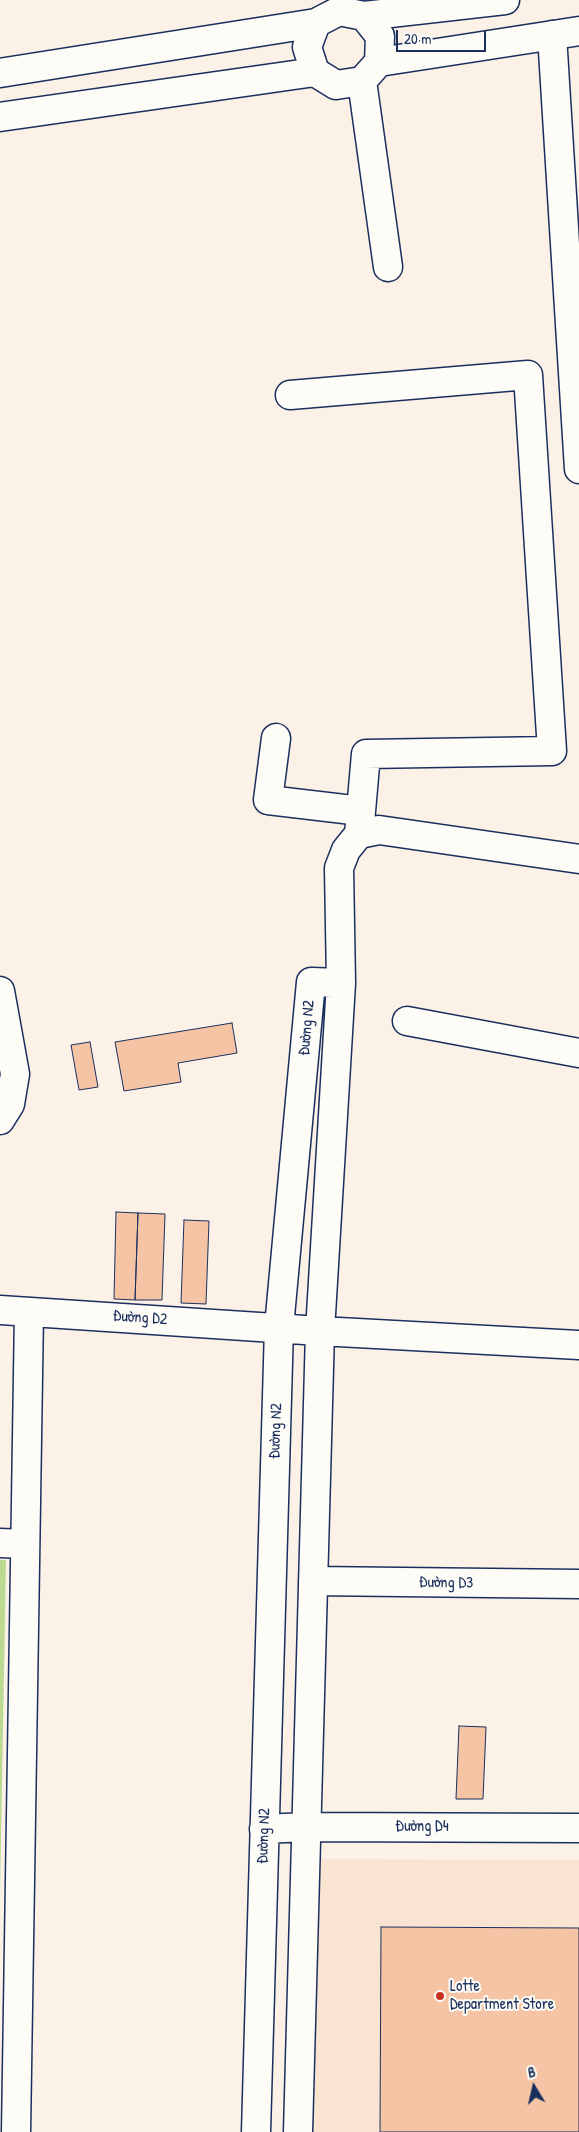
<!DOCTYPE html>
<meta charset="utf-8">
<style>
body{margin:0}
#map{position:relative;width:579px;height:2132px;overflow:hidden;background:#fbf1e6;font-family:"Patrick Hand",sans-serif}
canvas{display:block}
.north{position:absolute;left:509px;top:2062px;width:50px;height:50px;-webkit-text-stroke:4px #fdfcf7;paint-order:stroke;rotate:351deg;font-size:14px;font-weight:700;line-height:20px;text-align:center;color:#1b2f5e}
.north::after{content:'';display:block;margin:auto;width:18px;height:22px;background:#1b2f5e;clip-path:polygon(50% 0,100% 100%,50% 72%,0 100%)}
.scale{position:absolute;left:396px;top:30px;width:90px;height:22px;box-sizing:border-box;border:2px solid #1b2f5e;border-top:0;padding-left:6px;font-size:15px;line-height:18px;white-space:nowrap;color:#1b2f5e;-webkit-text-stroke:4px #fdfcf7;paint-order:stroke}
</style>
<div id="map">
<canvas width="579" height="2132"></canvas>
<div class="north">B</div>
<div class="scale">20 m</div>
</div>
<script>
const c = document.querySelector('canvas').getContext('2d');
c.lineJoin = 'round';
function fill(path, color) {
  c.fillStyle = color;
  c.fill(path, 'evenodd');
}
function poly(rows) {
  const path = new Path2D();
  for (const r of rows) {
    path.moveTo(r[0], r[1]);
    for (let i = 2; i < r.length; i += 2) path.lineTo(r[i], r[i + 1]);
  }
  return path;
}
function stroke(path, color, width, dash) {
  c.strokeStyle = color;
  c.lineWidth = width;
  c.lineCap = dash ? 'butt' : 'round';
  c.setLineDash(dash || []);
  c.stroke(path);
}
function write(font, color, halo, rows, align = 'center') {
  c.font = font + ' "Patrick Hand",sans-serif';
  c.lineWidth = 4;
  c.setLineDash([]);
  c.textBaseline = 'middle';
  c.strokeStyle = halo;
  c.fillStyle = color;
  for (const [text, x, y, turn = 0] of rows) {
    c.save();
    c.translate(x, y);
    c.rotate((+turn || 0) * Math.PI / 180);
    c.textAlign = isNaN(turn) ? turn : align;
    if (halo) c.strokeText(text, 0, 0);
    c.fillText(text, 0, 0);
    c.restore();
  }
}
const built = poly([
 [306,1859,579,1860,579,2132,298,2132]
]);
const green = poly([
 [0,1560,6,1560,0,1895]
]);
const building = poly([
 [232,1023,237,1053,178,1063,181,1082,124,1091,115,1042,232,1023],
 [90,1042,98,1087,79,1090,71,1045,90,1042],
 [116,1212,138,1213,135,1300,114,1299,116,1212],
 [138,1213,165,1214,162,1300,135,1300,138,1213],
 [184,1220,209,1221,206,1304,181,1303,184,1220],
 [459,1726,486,1727,483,1799,456,1799,459,1726],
 [381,1927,579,1928,579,2132,380,2132,381,1927]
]);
const minor = poly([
 [364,16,505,0],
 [552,35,579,469],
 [379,62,579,31],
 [0,73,316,23,339,11,364,16,380,36,379,62,362,81,336,85,315,72,307,47,316,23],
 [362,81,388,267],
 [0,117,315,72],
 [290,395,528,375,552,751,366,754,359,834],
 [276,738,268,800,361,811],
 [0,991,15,1074,10,1104,0,1120],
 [407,1021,579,1053],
 [0,1310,320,1331,579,1345],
 [0,1543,25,1544],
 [313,1581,579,1584],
 [264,1829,306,1827,579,1828],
 [16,2132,29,1312],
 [256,2132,279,1327,311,982,341,983],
 [298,2132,320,1331,341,983,339,868,346,850,359,834,379,830,579,859]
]);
const markers = [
 [440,1996,5,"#c8321e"]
];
const streetNames = [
 ["Đường N2",307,1028,-85],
 ["Đường D2",140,1318,4],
 ["Đường N2",276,1431,-88],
 ["Đường D3",446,1583,1],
 ["Đường D4",422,1827],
 ["Đường N2",264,1836,-88]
];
const poiNames = [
 ["Lotte",450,1987],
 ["Department Store",450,2005]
];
fill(built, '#f9e4d2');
fill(green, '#bcd991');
fill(building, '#f4c4a4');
stroke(building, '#1b2f5e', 1);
stroke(minor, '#1b2f5e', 31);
stroke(minor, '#fdfcf7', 28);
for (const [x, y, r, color] of markers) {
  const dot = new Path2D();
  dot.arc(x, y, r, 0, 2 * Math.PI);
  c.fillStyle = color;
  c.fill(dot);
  stroke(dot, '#fdfcf7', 2);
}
write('16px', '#1b2f5e', '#fdfcf7', streetNames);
write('16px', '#1b2f5e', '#fdfcf7', poiNames, 'left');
</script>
